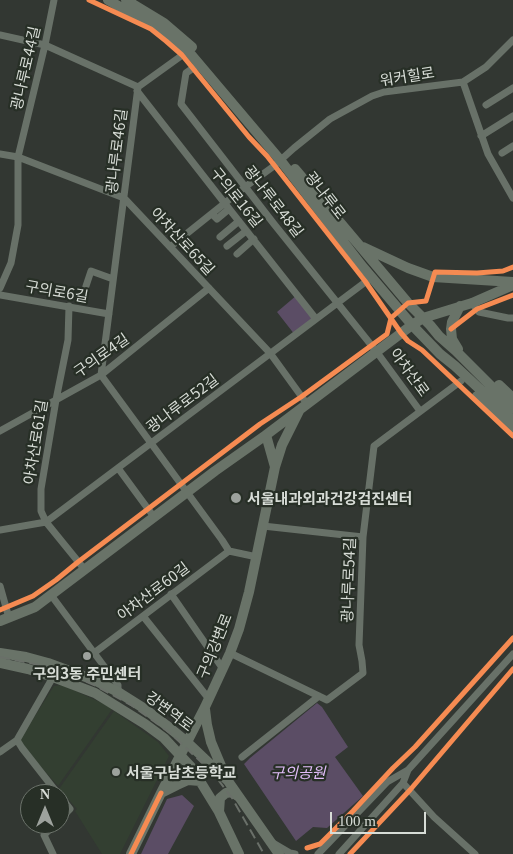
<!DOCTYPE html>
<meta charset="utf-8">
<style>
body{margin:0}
#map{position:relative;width:513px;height:854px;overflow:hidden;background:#323732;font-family:Georgia,serif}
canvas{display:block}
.north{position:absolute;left:20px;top:784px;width:50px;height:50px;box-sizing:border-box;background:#272f26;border:1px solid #6d746c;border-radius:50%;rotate:0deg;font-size:14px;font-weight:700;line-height:20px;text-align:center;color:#d7dcd6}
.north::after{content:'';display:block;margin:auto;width:18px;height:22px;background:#9da29d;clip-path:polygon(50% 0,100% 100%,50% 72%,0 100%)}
.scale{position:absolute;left:330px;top:812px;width:96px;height:22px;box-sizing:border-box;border:2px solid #d7dcd6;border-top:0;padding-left:6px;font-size:15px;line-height:18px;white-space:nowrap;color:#d7dcd6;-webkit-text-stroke:4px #272f26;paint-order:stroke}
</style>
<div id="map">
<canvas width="513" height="854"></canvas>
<div class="north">N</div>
<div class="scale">100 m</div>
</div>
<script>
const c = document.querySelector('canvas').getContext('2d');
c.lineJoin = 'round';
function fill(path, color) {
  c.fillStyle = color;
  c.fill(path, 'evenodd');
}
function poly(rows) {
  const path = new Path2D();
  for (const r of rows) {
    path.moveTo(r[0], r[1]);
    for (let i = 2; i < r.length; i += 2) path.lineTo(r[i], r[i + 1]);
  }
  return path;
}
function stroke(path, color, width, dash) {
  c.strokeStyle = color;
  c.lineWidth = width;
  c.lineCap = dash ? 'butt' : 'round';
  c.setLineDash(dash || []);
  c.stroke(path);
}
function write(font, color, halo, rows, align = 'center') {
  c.font = font + ' Georgia,"Noto Sans KR",serif';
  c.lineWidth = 4.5;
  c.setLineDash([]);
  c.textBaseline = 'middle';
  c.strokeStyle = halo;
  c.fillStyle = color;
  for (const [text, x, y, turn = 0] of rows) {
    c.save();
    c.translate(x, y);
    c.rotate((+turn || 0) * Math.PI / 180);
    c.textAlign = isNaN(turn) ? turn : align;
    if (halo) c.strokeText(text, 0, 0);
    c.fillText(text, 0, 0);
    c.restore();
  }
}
const built = poly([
 [62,685,113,708,58,786,21,744,21,738,54,686],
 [114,711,158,742,169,756,120,854,102,854,75,811,77,809,59,789]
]);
const green = poly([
 [297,295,316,319,295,335,277,312],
 [317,703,322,707,348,747,335,757,363,796,327,828,313,827,296,841,244,764,250,758],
 [182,795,194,806,168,854,141,854,167,799]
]);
const street = poly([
 [0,35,45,45,138,87],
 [188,51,138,87,101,375,222,540,229,551,257,557],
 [199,64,186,73,181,104,274,224,376,351,420,411],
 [463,82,488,154,513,198],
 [137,91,219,196,316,319],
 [486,105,513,88],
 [481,136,513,116],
 [502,153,513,146],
 [0,154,18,157,124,198,270,353,307,404],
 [212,214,217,219,229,209],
 [220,237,239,221],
 [227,246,246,231],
 [170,247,245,187,274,166,294,148,330,119,372,96,384,92,463,82,486,67,513,40],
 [237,254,254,239],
 [86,286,91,271,113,279],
 [0,288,11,263,18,225,18,157,45,45,54,0],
 [0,295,109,314],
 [472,303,479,312,508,318,513,318],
 [69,306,68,340,56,400,41,489,41,511,46,522,85,570],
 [0,431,101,375,209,288],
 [118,468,154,517],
 [263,526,363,537],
 [0,530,46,522,372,277],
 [0,586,9,618],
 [171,594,223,669],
 [51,595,118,685,118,692],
 [143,616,209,699],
 [94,653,229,551],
 [230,653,327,700,363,673,362,661,359,645,363,537,374,446,461,381],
 [17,740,22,748,58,794],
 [0,752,17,740,53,677],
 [242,757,319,696],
 [403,783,434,817,475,854],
 [60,796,70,809,60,819],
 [273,843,290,853,295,854],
 [53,854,44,835,55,824],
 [318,854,387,782,408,770,513,654],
 [339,854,403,783,408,770]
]);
const secondary = poly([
 [108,0,160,30,188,51,281,161,362,266,412,325,440,354,455,366,513,420],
 [126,0,164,23,192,47],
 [295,169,408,303,430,325,439,336,456,351,513,408],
 [363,247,408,268,433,277,513,282],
 [458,349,452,339,451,329,452,322,460,306],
 [499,385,513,398],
 [477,396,513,431],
 [266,435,275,467],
 [0,621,35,607,215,471,266,435,412,325,423,318,472,303,513,285],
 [0,653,26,657,48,663,94,680,118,692,145,709,166,725,187,742,228,781,279,854],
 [0,663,28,669,53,677,95,693,145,724,164,738,192,768,219,812,239,854],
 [205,709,207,725,211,742,224,773],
 [161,793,177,785,188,780,200,781],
 [219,812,220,798,226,793,232,792,239,797],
 [131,854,161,793,205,707,230,653,239,629,249,592,275,467,282,445,299,411]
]);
const rail = poly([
 [0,657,54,668,94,685,131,705,170,733,200,761,216,777,232,798,264,854]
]);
const cycleway = poly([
 [89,0,151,29,166,41,182,55,249,137,267,156,365,281,401,333,408,341,422,350,513,436],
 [451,329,477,309,513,295],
 [0,610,33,596,56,580,78,562,260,424,301,397,387,334,391,318,408,303,426,301,435,272,477,273,503,271,513,267],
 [307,848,320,844,353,811,393,768,415,747,513,638],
 [131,854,161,793],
 [350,854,410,790,513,669]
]);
const markers = [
 [236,498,6,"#9da29d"],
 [87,656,5,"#9da29d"],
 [116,772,5,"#9da29d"]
];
const streetNames = [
 ["광나루로44길",25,68,-77],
 ["워커힐로",407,76,-9],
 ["광나루로46길",116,151,-83],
 ["광나루로",326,195,52],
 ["구의로16길",237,197,51],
 ["광나루로48길",274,201,52],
 ["아차산로65길",183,241,47],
 ["구의로6길",57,291,10],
 ["구의로4길",101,355,-35],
 ["아차산로",410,372,54],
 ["광나루로52길",182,403,-37],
 ["아차산로61길",35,442,-81],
 ["광나루로54길",348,580,-88],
 ["아차산로60길",153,591,-37],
 ["구의강변로",214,646,-68],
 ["강변역로",170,711,37]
];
const poiNames = [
 ["서울내과외과건강검진센터",247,498],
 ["구의3동 주민센터",87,673,"center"],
 ["서울구남초등학교",126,772]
];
const parkNames = [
 ["구의공원",298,772]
];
fill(built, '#333f31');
fill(green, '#5b4d65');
stroke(street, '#687168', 7);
stroke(secondary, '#697368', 10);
stroke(rail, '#6a7069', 2, [10, 5]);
stroke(cycleway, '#f68b52', 5);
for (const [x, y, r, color] of markers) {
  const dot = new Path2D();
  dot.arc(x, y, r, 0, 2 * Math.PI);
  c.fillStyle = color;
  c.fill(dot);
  stroke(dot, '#272f26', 2);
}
write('15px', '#d7dcd6', '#272f26', streetNames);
write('bold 15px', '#d7dcd6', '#272f26', poiNames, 'left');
write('italic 15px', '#e1bdf9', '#272f26', parkNames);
</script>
